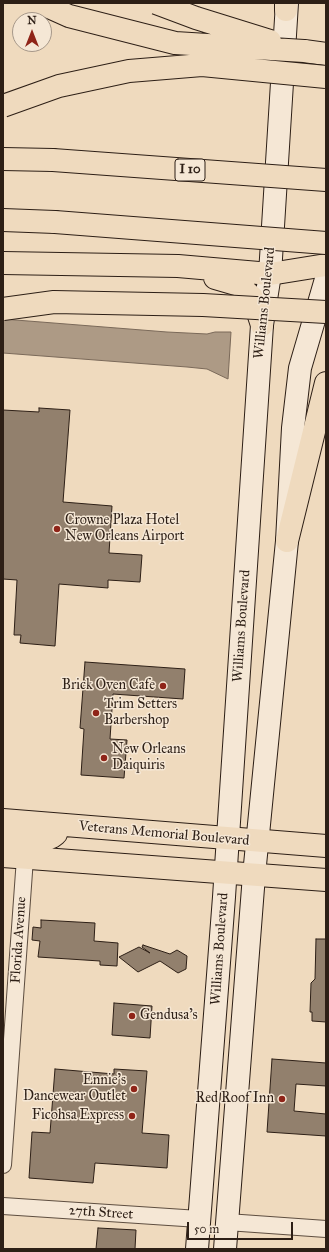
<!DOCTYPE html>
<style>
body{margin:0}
#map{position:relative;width:329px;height:1252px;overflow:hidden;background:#efdabe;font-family:"IM FELL Great Primer",serif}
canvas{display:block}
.frame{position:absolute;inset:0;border:4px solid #2d1f16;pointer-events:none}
.north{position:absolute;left:12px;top:12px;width:40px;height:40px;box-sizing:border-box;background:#f5e7d5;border:1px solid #a59789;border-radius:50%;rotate:0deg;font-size:11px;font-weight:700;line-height:16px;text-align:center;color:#2d1f16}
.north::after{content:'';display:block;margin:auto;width:14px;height:18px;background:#8f2418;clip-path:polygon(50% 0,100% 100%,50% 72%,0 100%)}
.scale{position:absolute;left:187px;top:1222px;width:106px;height:18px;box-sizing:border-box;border:2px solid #2d1f16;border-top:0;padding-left:5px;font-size:12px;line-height:14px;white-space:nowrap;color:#2d1f16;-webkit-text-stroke:3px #f5e7d5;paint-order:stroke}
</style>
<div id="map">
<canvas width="329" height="1252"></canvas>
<div class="frame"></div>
<div class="north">N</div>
<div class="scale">50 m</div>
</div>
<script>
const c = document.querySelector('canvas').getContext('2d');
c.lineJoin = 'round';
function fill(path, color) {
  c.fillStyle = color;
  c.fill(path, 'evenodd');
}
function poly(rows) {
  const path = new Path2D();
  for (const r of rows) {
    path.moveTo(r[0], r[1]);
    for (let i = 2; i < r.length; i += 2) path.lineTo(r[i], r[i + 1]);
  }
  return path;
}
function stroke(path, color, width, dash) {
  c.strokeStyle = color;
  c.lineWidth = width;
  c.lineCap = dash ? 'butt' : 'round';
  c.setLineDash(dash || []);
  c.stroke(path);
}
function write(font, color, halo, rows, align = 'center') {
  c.font = font + ' "IM FELL Great Primer",serif';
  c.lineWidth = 3;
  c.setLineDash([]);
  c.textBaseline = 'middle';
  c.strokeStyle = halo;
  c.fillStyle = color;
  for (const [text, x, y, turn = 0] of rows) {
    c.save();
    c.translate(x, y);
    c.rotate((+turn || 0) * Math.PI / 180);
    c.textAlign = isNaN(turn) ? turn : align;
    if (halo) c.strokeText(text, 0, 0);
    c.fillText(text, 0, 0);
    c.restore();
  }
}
const water = poly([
 [3,319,167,332,207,334,215,332,231,332,228,379,207,369,187,367,3,353,3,319]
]);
const building = poly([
 [39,408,70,410,63,502,112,506,109,553,142,555,140,582,108,580,108,588,59,584,55,646,20,643,21,635,14,635,17,580,3,579,3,410,39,412,39,408],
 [85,662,185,669,183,699,113,694,110,739,127,740,124,778,81,775,84,729,80,728,85,662],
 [41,920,95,923,94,941,118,943,117,966,100,965,100,961,38,957,40,941,32,940,33,927,41,928,41,920],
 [316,939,326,939,326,1022,312,1021,312,1012,310,1012,311,983,315,979,316,939],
 [143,945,170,954,177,950,187,956,186,969,178,973,160,961,138,972,119,957,139,947,150,953,142,947,143,945],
 [114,1003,152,1006,150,1038,112,1035,114,1003],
 [272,1059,326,1063,326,1086,296,1084,294,1111,326,1114,326,1136,267,1132,272,1059],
 [55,1069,114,1074,114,1069,147,1071,142,1133,169,1135,167,1168,95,1163,93,1183,29,1178,32,1132,50,1133,55,1069],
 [98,1228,136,1230,135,1249,96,1249,98,1228]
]);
const street = poly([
 [3,1165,25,858],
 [3,1206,199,1219],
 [227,1222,326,1229]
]);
const secondary = poly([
 [197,1249,224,897,262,325,270,274,287,3],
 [225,1249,254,875,287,541,293,428,300,368,326,279]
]);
const primary = poly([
 [3,820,326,846],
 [3,837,45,840,52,837,56,834,58,825],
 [3,856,326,880]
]);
const highway = poly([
 [286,3,286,10],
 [304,51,326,54],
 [3,159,53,160],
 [3,220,55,222],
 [3,263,178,266,270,274,326,265],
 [215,278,239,285,253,298,262,325],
 [287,541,326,383]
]);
const highwayBridge = poly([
 [40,3,69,16,175,43,304,51],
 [156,3,196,18,270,41],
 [3,106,59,86,129,71,202,65,326,77],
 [53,160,326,180],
 [55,222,326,243],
 [3,309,54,302,203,305,326,312]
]);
const markers = [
 [57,529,4,"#8f2418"],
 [163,686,4,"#8f2418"],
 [96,713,4,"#8f2418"],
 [104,758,4,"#8f2418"],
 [132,1016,4,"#8f2418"],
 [134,1089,4,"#8f2418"],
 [282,1099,4,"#8f2418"],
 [132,1116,4,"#8f2418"]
];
const shields = [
 [190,170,30]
];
const shieldNames = [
 ["I 10",190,170]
];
const streetNames = [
 ["Williams Boulevard",265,303,-84],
 ["Williams Boulevard",242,626,-86],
 ["Veterans Memorial Boulevard",164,834,5],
 ["Florida Avenue",19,940,-86],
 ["Williams Boulevard",220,949,-86],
 ["27th Street",101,1213,4]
];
const poiNames = [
 ["Crowne Plaza Hotel",65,521],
 ["New Orleans Airport",65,537],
 ["Brick Oven Cafe",155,686,"right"],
 ["Trim Setters",104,705],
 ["Barbershop",104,721],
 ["New Orleans",112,750],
 ["Daiquiris",112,766],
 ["Gendusa's",140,1016],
 ["Ennie's",126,1081,"right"],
 ["Dancewear Outlet",126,1097,"right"],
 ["Red Roof Inn",274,1099,"right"],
 ["Ficohsa Express",124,1116,"right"]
];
fill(water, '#ad9a85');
stroke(water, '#7a6959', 1);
fill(building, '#92806d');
stroke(building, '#2d1f16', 1);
stroke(street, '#5e4e40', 18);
stroke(secondary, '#2d1f16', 24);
stroke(primary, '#2d1f16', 24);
stroke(highway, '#2d1f16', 24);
stroke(street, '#f5e7d5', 16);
stroke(secondary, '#f5e7d5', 22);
stroke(primary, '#efdabe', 22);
stroke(highway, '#efdabe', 22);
stroke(highwayBridge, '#2d1f16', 24, []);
stroke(highwayBridge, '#efdabe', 22);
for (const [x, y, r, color] of markers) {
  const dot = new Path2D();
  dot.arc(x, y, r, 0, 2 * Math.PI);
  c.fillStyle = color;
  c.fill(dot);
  stroke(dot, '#f5e7d5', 1.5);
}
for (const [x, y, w] of shields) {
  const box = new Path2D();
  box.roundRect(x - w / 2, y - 11, w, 22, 3);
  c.fillStyle = '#f5e7d5';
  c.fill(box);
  stroke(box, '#2d1f16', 1);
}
write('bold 13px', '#2d1f16', null, shieldNames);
write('14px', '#2d1f16', '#f5e7d5', streetNames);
write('14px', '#2d1f16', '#f5e7d5', poiNames, 'left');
</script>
